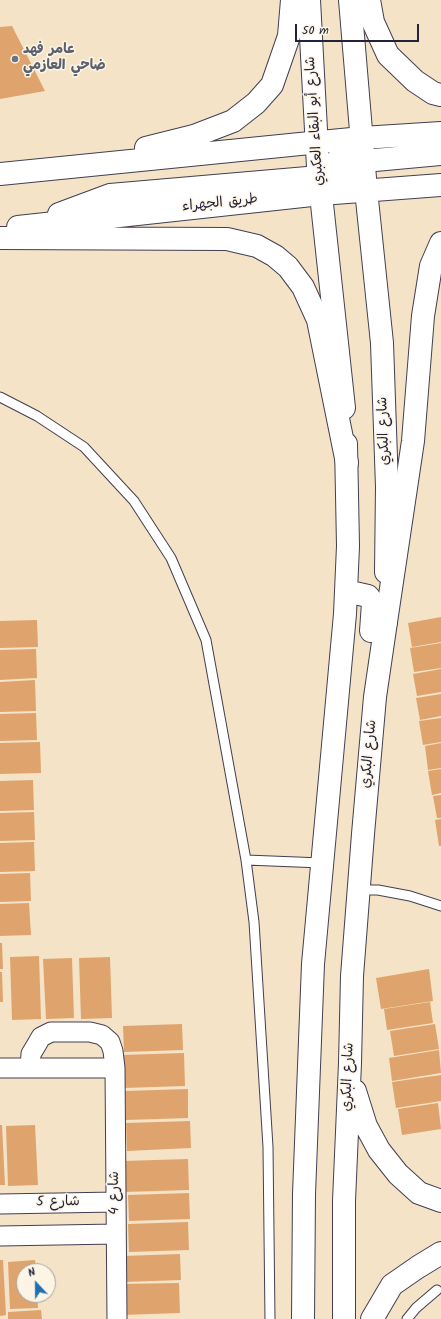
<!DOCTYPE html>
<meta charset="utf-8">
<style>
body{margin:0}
#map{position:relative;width:441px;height:1319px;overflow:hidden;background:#f4e3c7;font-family:Kalam,sans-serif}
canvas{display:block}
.north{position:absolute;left:16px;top:1263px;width:40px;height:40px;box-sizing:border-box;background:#fcf5e5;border:1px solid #a5a1a1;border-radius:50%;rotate:338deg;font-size:11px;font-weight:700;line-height:16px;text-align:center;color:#22223b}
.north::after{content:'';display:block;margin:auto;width:14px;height:18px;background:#1f6fb2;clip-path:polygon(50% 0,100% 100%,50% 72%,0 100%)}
.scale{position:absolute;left:295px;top:24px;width:124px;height:18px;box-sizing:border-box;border:2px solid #22223b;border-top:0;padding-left:5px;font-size:12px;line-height:14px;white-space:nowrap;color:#22223b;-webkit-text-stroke:3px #fcf5e5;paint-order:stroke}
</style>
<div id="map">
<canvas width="441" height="1319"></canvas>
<div class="north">N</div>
<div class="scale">50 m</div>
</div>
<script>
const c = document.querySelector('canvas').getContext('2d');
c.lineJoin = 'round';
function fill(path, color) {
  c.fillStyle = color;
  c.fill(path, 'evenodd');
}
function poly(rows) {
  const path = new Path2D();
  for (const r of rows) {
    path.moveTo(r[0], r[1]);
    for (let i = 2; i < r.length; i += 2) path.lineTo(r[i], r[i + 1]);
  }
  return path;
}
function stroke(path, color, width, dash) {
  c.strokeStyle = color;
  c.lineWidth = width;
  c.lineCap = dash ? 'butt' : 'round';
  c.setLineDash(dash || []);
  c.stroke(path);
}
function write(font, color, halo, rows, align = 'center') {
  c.font = font + ' Kalam,"Playpen Sans Arabic",sans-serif';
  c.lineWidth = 3;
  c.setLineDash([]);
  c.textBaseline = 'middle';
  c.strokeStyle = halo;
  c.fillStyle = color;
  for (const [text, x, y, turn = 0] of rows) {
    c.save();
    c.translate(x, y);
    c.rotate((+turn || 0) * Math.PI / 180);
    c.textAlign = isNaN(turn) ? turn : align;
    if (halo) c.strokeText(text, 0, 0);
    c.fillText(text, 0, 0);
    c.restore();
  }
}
const building = poly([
 [12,26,45,91,0,99,0,27],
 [441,617,441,642,412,647,408,623],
 [37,620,38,647,0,648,0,621],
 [441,643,441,668,414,672,410,648],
 [36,649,37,678,0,680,0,650],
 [441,669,441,692,417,696,413,674],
 [35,680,36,711,0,712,0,682],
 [441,694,441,716,420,720,416,698],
 [36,713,37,740,0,741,0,714],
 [441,718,441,742,423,745,419,721],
 [40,742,41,773,0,774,0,743],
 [441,743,441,768,428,770,425,746],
 [441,769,441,793,432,795,428,771],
 [33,780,34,810,0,811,0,781],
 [441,795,441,818,437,818,433,796],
 [34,812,35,840,0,841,0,813],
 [441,819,441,846,439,846,435,820],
 [34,842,35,871,0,872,0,843],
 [30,873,31,901,0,902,0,874],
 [29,903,31,935,0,936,0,904],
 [0,943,2,943,3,969,0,969],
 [39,956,41,1019,12,1020,10,957],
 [110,957,112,1018,81,1019,79,958],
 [72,958,74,1018,46,1019,43,959],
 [429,969,433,1001,381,1009,376,978],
 [0,972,2,972,3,1002,0,1002],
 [430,1002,433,1023,387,1030,384,1009],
 [182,1024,183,1050,124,1052,123,1026],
 [435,1024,439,1049,394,1056,390,1031],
 [439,1050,441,1073,392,1081,389,1058],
 [184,1053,185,1086,123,1088,122,1055],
 [441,1075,441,1101,396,1108,392,1082],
 [188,1089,188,1118,126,1120,125,1091],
 [438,1103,441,1129,402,1135,398,1109],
 [190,1121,191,1148,127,1151,126,1123],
 [0,1125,2,1125,5,1185,0,1185],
 [35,1125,38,1185,8,1186,6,1126],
 [188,1159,189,1190,124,1192,123,1161],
 [189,1193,190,1219,129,1221,128,1195],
 [188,1222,189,1250,129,1252,128,1224],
 [180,1254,181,1280,124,1282,123,1256],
 [0,1260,3,1260,6,1315,0,1316],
 [35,1260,36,1271,24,1271,24,1295,37,1295,38,1308,10,1309,8,1262],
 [179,1283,180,1313,123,1315,122,1284],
 [41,1310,42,1319,8,1319,8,1312]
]);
const lane = poly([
 [0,397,37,416,84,447,134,501,171,558,206,640,246,860,254,922,268,1147,270,1319],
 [246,860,322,863],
 [358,890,378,890,410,896,441,906],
 [407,1319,416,1308,437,1290]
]);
const street = poly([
 [0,1068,115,1068],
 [30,1068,31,1054,37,1044,41,1037,51,1032,90,1032,102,1035,110,1042,113,1051,115,1068,117,1319],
 [0,1204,116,1202],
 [0,1236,116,1234]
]);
const secondary = poly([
 [309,0,318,167,344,408],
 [350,0,366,190,382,343,387,487,386,572],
 [346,591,368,596,373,603,371,631],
 [355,1091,366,1126,379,1150,398,1174,419,1193,441,1201],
 [303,1319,304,1194,313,964,345,614,348,546,346,444],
 [344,1319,344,1201,350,1063,352,976,363,834,375,697,386,622,386,604],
 [372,1319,392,1285,418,1267,441,1253]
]);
const highway = poly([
 [369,0,373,22,388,55,415,81,433,93,441,95],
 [146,148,194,136,233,121,256,103,272,85,289,36,292,0],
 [0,174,300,144,362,138,441,133],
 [321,194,364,161,441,154],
 [59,214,110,195,319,177,362,138],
 [18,227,321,194,441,185],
 [0,238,227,239,257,246,275,256,288,267,303,287,318,320,347,463],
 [386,622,413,441,423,316,431,266,441,243]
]);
const markers = [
 [15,59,4,"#6b7280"]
];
const worshipNames = [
 ["عامر فهد",23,51],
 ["ضاحي العازمي",23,67]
];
const streetNames = [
 ["شارع أبو البقاء العكبري",316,121,-94],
 ["طريق الجهراء",220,204,-6],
 ["شارع البكري",385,431,-92],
 ["شارع البكري",370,754,-85],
 ["شارع البكري",349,1077,-88],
 ["شارع 4",116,1193,-90],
 ["شارع 5",58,1203,-1]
];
fill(building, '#dfa46d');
stroke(lane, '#423f50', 11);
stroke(street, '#423f50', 21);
stroke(secondary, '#423f50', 24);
stroke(highway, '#423f50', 24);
stroke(lane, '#fff', 9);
stroke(street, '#fff', 19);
stroke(secondary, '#fff', 22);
stroke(highway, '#fff', 22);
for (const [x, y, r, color] of markers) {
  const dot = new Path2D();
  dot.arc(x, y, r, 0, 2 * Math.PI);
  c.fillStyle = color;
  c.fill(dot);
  stroke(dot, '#fcf5e5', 1.5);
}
write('bold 14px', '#5b616d', '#fcf5e5', worshipNames, 'left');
write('14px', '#22223b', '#fcf5e5', streetNames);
</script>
